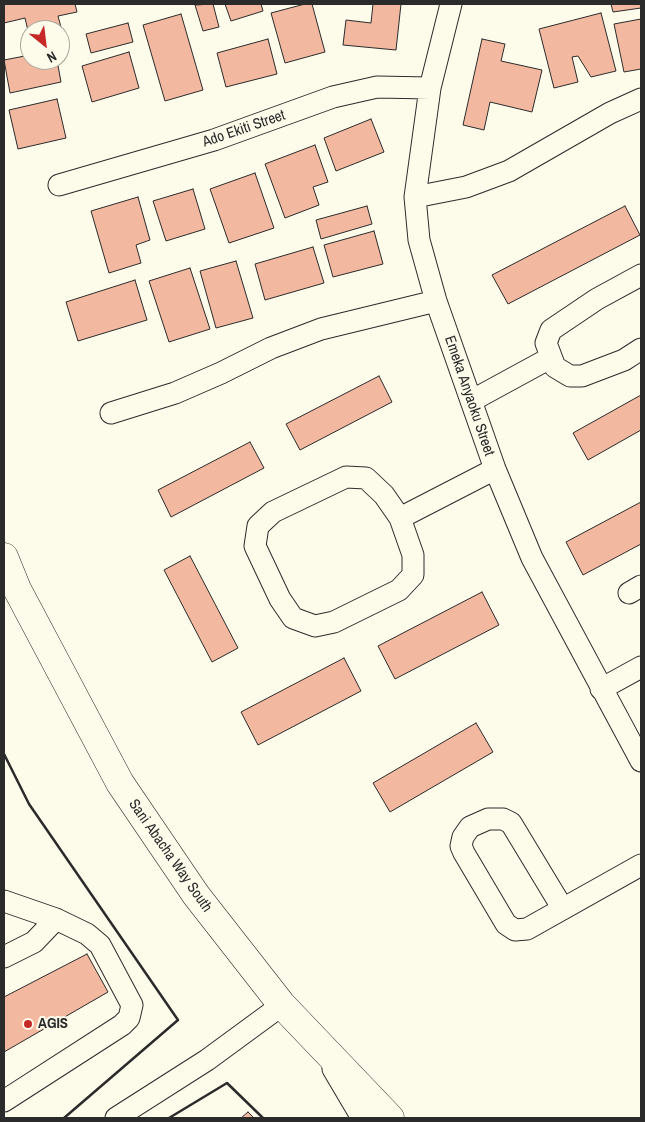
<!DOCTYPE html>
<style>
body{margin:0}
#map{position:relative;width:645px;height:1122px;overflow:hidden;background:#fdfbea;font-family:"Archivo Narrow",sans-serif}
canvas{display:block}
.frame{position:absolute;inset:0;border:5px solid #2b2b2b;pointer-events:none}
.north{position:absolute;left:20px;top:20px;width:50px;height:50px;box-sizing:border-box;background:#fdfbea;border:1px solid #a9a89e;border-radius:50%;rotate:151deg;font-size:14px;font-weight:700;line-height:20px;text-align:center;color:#2b2b2b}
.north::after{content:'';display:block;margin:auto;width:18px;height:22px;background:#c62828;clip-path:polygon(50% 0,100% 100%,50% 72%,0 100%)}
</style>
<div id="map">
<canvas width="645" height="1122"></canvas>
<div class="frame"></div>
<div class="north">N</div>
</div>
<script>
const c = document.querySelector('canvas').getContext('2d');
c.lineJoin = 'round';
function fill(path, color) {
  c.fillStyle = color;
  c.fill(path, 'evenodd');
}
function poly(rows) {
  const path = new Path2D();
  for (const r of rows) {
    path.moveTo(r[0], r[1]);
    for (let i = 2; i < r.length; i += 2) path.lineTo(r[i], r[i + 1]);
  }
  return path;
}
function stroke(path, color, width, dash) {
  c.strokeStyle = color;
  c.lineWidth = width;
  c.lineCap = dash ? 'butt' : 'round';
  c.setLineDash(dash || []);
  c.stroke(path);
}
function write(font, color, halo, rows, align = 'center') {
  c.font = font + ' "Archivo Narrow",sans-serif';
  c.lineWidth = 4;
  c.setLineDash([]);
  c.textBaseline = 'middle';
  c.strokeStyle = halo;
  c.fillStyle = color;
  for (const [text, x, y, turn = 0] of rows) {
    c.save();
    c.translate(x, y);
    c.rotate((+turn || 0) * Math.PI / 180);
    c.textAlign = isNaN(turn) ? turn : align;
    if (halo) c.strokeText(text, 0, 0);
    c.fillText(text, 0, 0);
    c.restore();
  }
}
const building = poly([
 [4,4,75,4,77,12,58,16,61,27,30,30,29,35,25,18,4,23,4,4],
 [213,4,219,27,203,31,195,5,213,4],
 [225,4,261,4,263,11,231,21,225,4],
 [305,4,312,4,325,52,285,63,271,13,305,4],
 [373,4,401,4,396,50,343,45,346,20,371,23,373,4],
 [611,4,641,4,641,8,613,12,611,4],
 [601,13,616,71,591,77,578,56,572,57,578,82,554,88,539,29,601,13],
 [181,14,203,90,165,101,143,25,181,14],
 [641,19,641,69,624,72,614,24,641,19],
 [128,23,133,42,91,53,86,34,128,23],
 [268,39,277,74,226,87,217,53,268,39],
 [482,39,505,44,501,61,542,70,532,112,490,102,484,130,463,125,482,39],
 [129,52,139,88,92,102,82,66,129,52],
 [30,55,30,60,57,60,61,82,10,93,4,60,30,55],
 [57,99,66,138,18,149,9,110,57,99],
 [371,119,384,152,336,171,324,138,371,119],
 [315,145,328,182,313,187,319,205,285,218,265,164,315,145],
 [255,173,274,228,229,243,210,189,255,173],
 [193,189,205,229,166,241,153,201,193,189],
 [138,197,150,240,136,245,141,263,109,273,91,211,138,197],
 [367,206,372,224,321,239,316,220,367,206],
 [625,206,640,235,508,304,492,275,625,206],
 [374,231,383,264,333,277,324,245,374,231],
 [313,247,324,283,265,300,255,264,313,247],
 [236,261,253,318,216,328,200,271,236,261],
 [190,268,210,329,169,342,149,281,190,268],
 [135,280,147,320,78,341,66,302,135,280],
 [379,376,392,402,300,450,286,424,379,376],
 [641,395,641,430,588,460,573,433,641,395],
 [250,442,264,468,171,517,158,490,250,442],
 [641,502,641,544,583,575,566,542,641,502],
 [190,556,238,648,212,662,164,570,190,556],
 [482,592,499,625,395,679,378,646,482,592],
 [344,658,361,691,258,745,241,712,344,658],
 [476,723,493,752,390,812,373,783,476,723],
 [87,954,108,992,4,1052,4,997,87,954],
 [248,1112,254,1118,241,1118,248,1112]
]);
const minor = poly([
 [451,4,430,88,415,197,419,240,436,301,495,469,532,558,641,761],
 [59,185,214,140,333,97,377,87,430,88],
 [415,197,466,187,509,171,610,113,641,99],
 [641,275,597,299,551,330,546,343,555,367,570,376,582,376,624,360,641,349],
 [471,401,550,358],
 [111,413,175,393,221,373,271,348,321,329,436,301],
 [346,477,366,478,384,495,400,518,413,555,413,575,399,590,334,622,315,626,293,618,280,599,255,546,258,526,273,512,346,477],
 [400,518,495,469],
 [629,593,641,586],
 [601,689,641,667],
 [4,901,56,919,87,934,100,945,132,1005,129,1018,122,1025,4,1101],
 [563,909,511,823,503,819,488,819,470,827,463,837,461,846,464,853,506,924,515,930,527,929,641,865],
 [4,957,34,942,56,919],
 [333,1069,362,1118],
 [116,1118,207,1060,282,1005]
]);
const highway = poly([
 [4,557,17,589,120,783,196,895,282,1005,390,1118]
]);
const wall = poly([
 [4,754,29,804,178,1020,64,1118],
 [169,1118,227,1083,263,1118]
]);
const markers = [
 [28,1024,5,"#c62828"]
];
const streetNames = [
 ["Ado Ekiti Street",244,129,-19],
 ["Emeka Anyaoku Street",469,396,71],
 ["Sani Abacha Way South",170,856,55]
];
const poiNames = [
 ["AGIS",38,1024]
];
fill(building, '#f2b8a0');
stroke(building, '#2b2b2b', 1);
stroke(minor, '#2b2b2b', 23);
stroke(highway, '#2b2b2b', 29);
stroke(minor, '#fdfbea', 21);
stroke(highway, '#fdfbea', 28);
stroke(wall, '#2b2b2b', 2.5);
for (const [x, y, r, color] of markers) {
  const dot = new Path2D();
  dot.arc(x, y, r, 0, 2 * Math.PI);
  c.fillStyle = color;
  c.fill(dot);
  stroke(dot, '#fdfbea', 2);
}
write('15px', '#2b2b2b', '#fdfbea', streetNames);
write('bold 15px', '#2b2b2b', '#fdfbea', poiNames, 'left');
</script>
